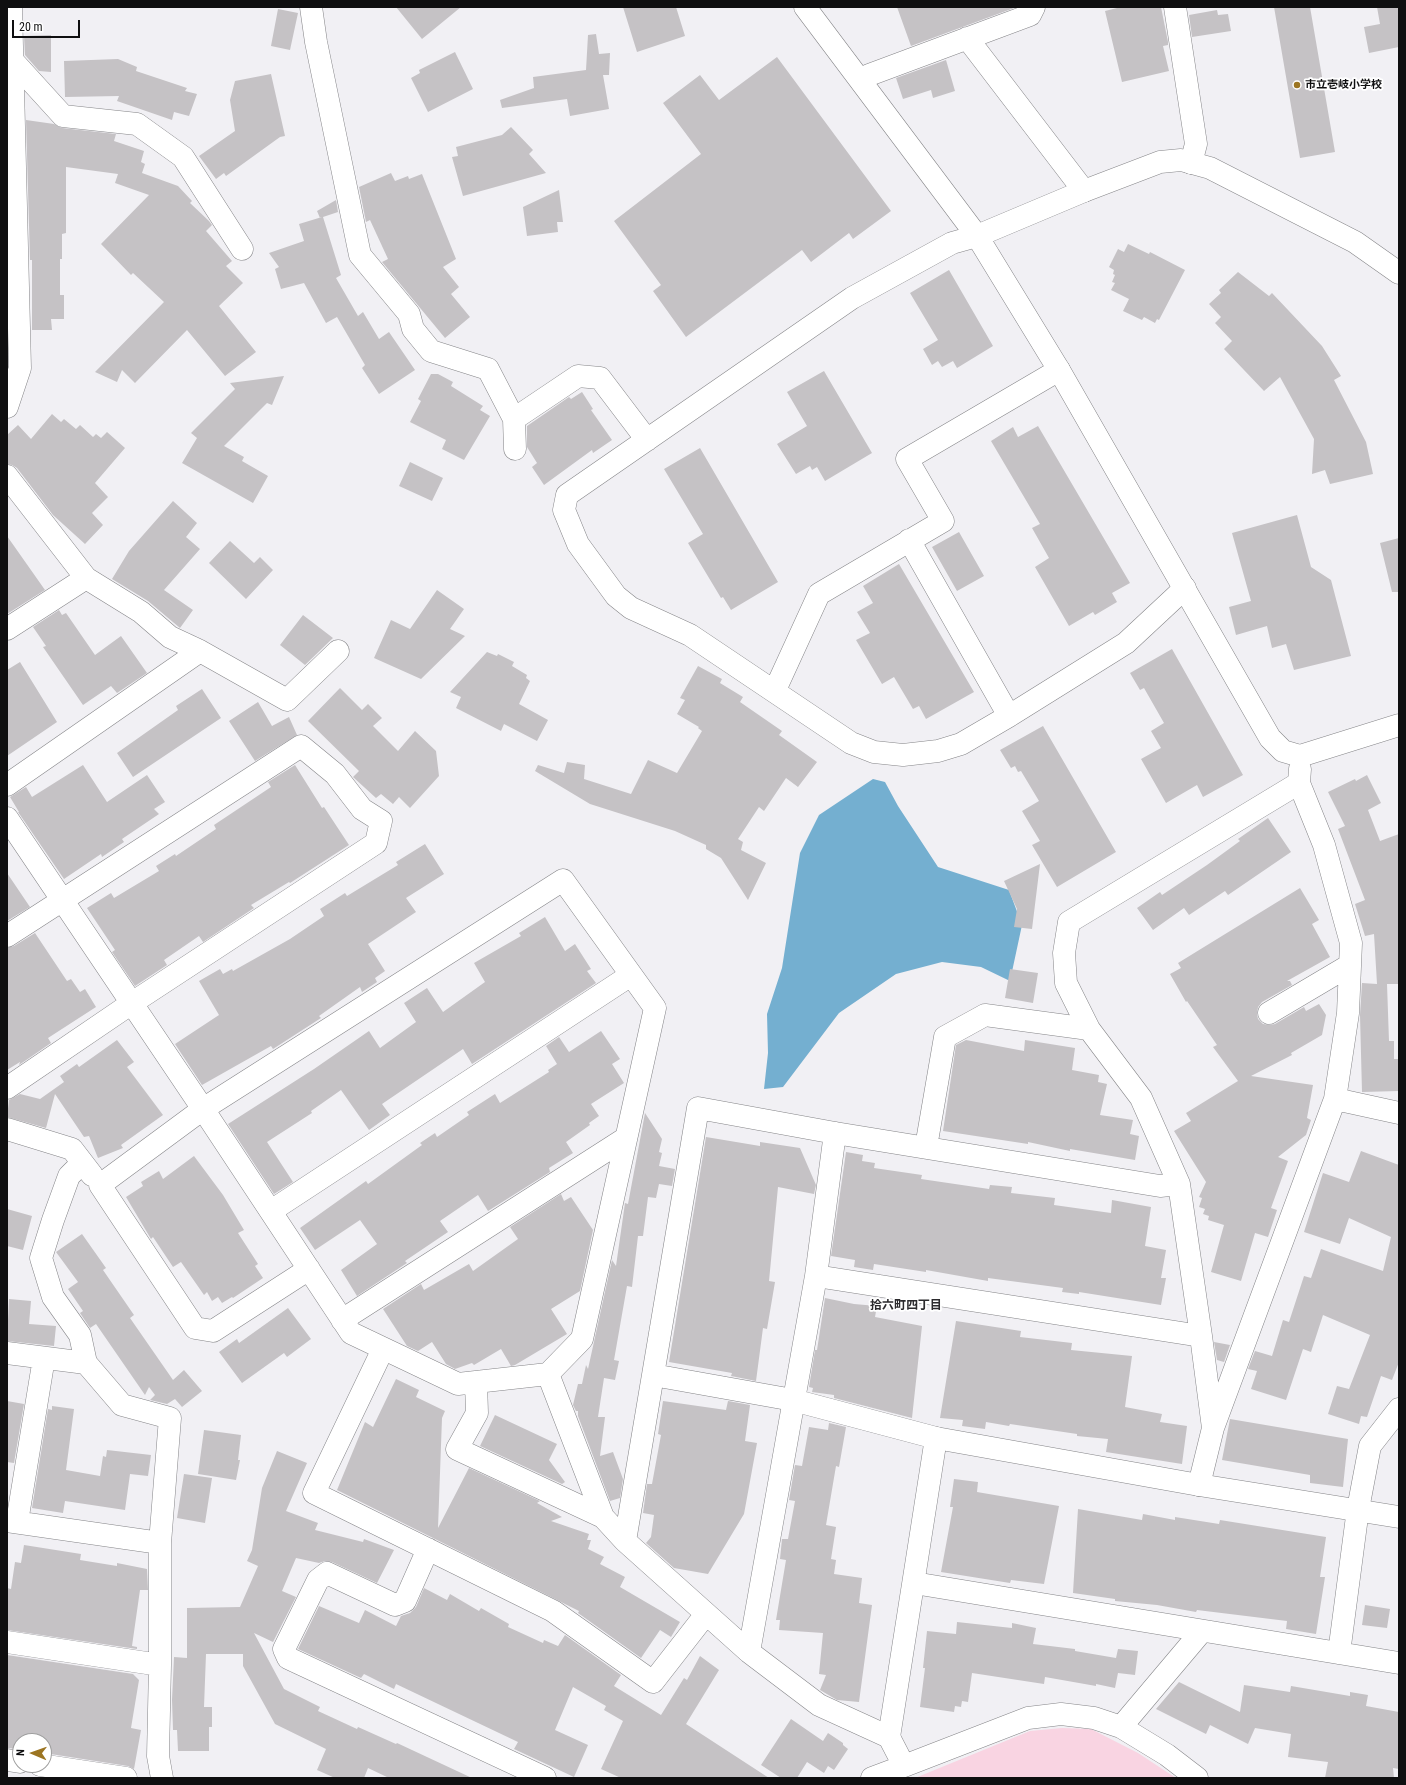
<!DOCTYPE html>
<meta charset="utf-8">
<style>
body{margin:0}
#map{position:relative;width:1406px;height:1785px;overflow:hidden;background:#f1f0f4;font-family:"Roboto Condensed",sans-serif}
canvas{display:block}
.frame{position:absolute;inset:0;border:8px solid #0f0f10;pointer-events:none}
.north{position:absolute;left:12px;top:1733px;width:40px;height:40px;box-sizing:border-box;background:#fff;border:1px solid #9f9f9f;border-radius:50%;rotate:272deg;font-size:11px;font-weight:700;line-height:16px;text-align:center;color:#0f0f10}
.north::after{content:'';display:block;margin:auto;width:14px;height:18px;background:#9c7522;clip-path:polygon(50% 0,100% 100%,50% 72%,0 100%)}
.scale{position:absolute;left:12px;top:20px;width:68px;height:18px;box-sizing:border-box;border:2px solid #0f0f10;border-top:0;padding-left:5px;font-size:12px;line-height:14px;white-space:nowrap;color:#0f0f10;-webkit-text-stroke:3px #fff;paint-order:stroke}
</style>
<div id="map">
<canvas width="1406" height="1785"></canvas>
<div class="frame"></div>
<div class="north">N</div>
<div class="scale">20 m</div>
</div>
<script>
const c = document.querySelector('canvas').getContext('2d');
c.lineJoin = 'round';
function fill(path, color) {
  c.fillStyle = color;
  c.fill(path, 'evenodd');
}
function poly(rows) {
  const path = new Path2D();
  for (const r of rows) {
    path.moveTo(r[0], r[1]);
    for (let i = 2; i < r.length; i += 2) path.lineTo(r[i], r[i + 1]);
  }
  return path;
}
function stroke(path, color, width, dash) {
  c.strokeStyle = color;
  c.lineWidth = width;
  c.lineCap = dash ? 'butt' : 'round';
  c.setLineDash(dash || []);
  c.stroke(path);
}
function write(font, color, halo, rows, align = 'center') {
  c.font = font + ' "Roboto Condensed","Noto Sans JP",sans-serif';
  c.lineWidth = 3.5;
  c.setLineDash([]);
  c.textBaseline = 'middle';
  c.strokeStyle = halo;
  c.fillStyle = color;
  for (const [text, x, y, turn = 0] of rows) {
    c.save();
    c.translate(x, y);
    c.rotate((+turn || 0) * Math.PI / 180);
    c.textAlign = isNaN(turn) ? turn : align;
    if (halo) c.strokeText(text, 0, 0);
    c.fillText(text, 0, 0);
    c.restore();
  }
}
const green = poly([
 [1062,1728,1091,1729,1138,1753,1176,1778,915,1778,1030,1731]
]);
const water = poly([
 [873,779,885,782,898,806,938,867,1009,890,1022,925,1010,981,981,967,942,962,896,974,839,1013,783,1087,764,1089,768,1053,767,1014,782,968,800,853,819,815]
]);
const building = poly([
 [396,7,461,7,422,39],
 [623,7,676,7,685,36,637,52],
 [897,7,1014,7,1014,8,911,46],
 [1121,7,1161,7,1168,42,1168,45,1163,46,1169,71,1122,82,1105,11],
 [1274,7,1310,7,1335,152,1300,158],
 [1377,7,1399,7,1399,47,1369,53,1364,27,1380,24],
 [278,9,298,13,290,50,271,46],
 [1217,10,1218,15,1228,14,1231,31,1192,37,1189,15],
 [596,34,599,54,610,53,609,75,603,75,609,109,570,116,567,99,502,108,500,100,534,88,533,77,586,70,588,35],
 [51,35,51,72,39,71,25,55,24,36],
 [455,52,473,89,428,112,411,78,420,73,419,70],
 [777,57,891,211,853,239,849,233,811,262,802,250,686,337,653,291,661,285,614,221,701,154,663,103,700,75,719,100],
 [118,59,137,67,136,71,187,88,185,91,197,94,189,116,174,112,172,120,117,101,119,96,65,97,64,61],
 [946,60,955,91,933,98,931,90,903,99,896,78],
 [271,74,285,136,280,137,226,176,224,173,216,179,199,156,235,131,230,100,235,81],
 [26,120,54,124,62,128,116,134,114,141,144,151,141,162,145,164,142,173,178,186,192,201,190,203,209,221,212,225,206,231,232,261,226,266,243,283,219,306,256,352,225,376,187,330,135,383,122,370,117,382,95,372,164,302,133,273,131,275,101,244,149,195,115,183,118,174,66,167,66,233,62,234,62,259,60,259,60,295,64,295,64,319,51,319,52,330,32,330,32,260,30,260],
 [511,127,533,150,529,154,546,173,463,196,452,157,458,156,456,147,502,135],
 [391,173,395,181,408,176,409,179,422,174,456,259,443,267,459,287,451,294,470,317,445,338,382,262,388,259,370,220,366,222,359,187],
 [559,190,563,222,557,222,558,232,527,236,523,207],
 [336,200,338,212,323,217,341,275,336,278,358,316,363,312,379,339,389,332,415,370,379,394,362,368,365,365,337,317,326,323,304,283,281,289,275,269,279,267,269,253,304,241,299,224,322,217,320,218,317,211],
 [1128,244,1149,254,1150,252,1185,270,1159,320,1157,319,1155,323,1144,317,1142,320,1123,311,1129,299,1111,290,1115,283,1112,282,1115,275,1113,274,1114,270,1109,267,1118,249,1124,252],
 [949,270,993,346,957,368,953,361,942,367,938,361,932,365,923,349,938,340,910,293],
 [1238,272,1269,296,1272,293,1322,346,1341,376,1334,380,1366,442,1373,474,1330,484,1325,470,1312,474,1314,439,1280,377,1264,391,1224,349,1232,341,1215,323,1221,317,1209,304,1221,293,1219,290],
 [824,371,872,453,825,481,817,467,812,470,810,466,796,474,777,444,807,426,787,392],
 [431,374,438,374,453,382,451,386,483,406,480,410,490,416,464,460,442,449,446,440,410,422,421,401,418,399],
 [284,376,272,405,267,403,224,446,244,457,242,461,268,476,253,503,182,463,197,438,191,433,235,389,230,383],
 [582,392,593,409,591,410,612,440,593,453,592,450,544,485,532,467,537,463,527,447,527,426,569,397,571,399],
 [52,414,61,422,64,419,76,429,80,425,93,437,96,434,101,438,107,432,125,448,95,483,108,497,92,513,103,525,85,544,53,515,17,468,12,465,7,464,7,435,18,425,31,439],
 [1038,426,1130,583,1112,593,1117,602,1095,615,1093,612,1069,626,1035,567,1049,558,1032,528,1040,524,991,441,1013,427,1018,437],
 [700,448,778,582,731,610,723,597,721,598,688,543,703,534,664,469],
 [410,462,443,478,432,501,399,486],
 [173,501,197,523,186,537,200,549,164,590,193,610,180,628,148,601,112,579,129,551],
 [1297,515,1311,567,1331,580,1351,656,1294,670,1286,644,1272,648,1267,626,1236,635,1229,607,1251,601,1232,533],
 [959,532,984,576,957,591,932,547],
 [7,536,45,590,7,614],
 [1399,538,1399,592,1392,592,1380,543],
 [230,541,254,563,260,557,273,570,246,599,209,563],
 [899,564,974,692,926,719,919,706,913,709,894,677,882,684,856,640,870,633,857,612,873,603,863,586],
 [437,590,464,609,450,629,465,636,421,679,374,658,391,620,410,629],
 [59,610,62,615,66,613,95,655,121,636,147,673,117,693,111,686,83,705,43,647,46,646,33,627],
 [303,615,333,638,305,665,280,645],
 [1172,649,1243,775,1203,797,1197,785,1166,803,1141,759,1161,748,1151,731,1164,723,1144,688,1140,690,1130,673],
 [487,652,497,656,498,654,514,662,512,666,527,675,526,678,530,681,519,704,548,720,537,741,504,724,501,731,456,708,461,697,450,692],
 [20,662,57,722,7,756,7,670],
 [698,666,722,679,720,683,743,697,740,702,782,731,779,735,817,762,798,787,786,778,764,811,759,807,738,839,743,842,741,850,766,863,748,900,721,858,706,849,706,845,675,831,590,804,535,771,538,765,564,773,567,762,585,765,584,779,631,794,648,760,677,773,702,731,698,728,699,727,677,714,685,700,680,698],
 [340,688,362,710,368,704,382,718,373,726,398,751,415,731,436,751,439,776,410,808,399,797,393,804,381,794,376,798,353,777,359,771,308,721],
 [202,689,221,718,133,777,117,753,178,710,176,706],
 [258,702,272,726,289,717,297,735,255,761,229,721],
 [1043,726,1116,852,1057,887,1032,845,1040,841,1022,811,1039,801,1021,771,1018,772,1015,766,1011,768,1000,750],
 [83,765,107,802,147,775,165,802,154,809,159,814,122,839,124,842,102,857,101,854,64,879,18,812,19,812,10,797,26,787,32,797],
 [295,765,322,808,324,807,349,845,290,883,289,882,251,905,254,908,203,942,199,936,164,960,167,965,135,986,112,952,115,950,87,908,111,893,114,898,159,871,156,866,175,854,176,856,216,829,214,825,271,787,268,782],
 [1367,775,1381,803,1368,810,1380,841,1399,834,1399,984,1383,984,1387,984,1389,1041,1394,1041,1394,1059,1399,1059,1399,1091,1362,1092,1360,1015,1362,983,1377,984,1374,934,1365,936,1355,904,1365,900,1338,829,1345,826,1328,792,1355,779,1356,781],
 [1268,818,1291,852,1228,895,1225,891,1189,915,1184,908,1153,930,1137,908,1160,892,1162,895,1207,865,1240,841,1238,839],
 [425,844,444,874,406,898,416,912,368,944,385,971,375,978,377,982,362,992,360,987,319,1016,321,1018,273,1049,271,1046,202,1085,175,1044,219,1015,199,981,220,969,223,974,232,969,233,971,290,939,324,916,320,909,345,893,347,896,398,865,396,862],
 [1040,864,1032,929,1014,927,1017,909,1004,881],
 [7,873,30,907,7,921],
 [1300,888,1319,920,1312,924,1330,957,1287,981,1290,981,1292,985,1262,1002,1258,1007,1257,1014,1258,1019,1263,1024,1270,1025,1275,1024,1304,1007,1306,1011,1319,1004,1326,1015,1322,1035,1291,1053,1292,1055,1251,1076,1313,1085,1307,1118,1311,1120,1306,1135,1278,1157,1288,1161,1271,1208,1277,1210,1268,1237,1255,1233,1241,1281,1211,1272,1224,1225,1208,1220,1209,1216,1203,1214,1205,1209,1199,1207,1202,1198,1199,1197,1206,1182,1174,1131,1191,1121,1186,1113,1238,1081,1213,1047,1217,1045,1187,1001,1186,1002,1170,974,1181,968,1178,963],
 [545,917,565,951,575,944,591,969,587,971,596,983,472,1064,463,1049,382,1104,390,1115,369,1130,341,1090,311,1111,312,1113,267,1142,293,1182,274,1194,228,1124,314,1069,369,1031,380,1048,416,1022,404,1003,427,988,443,1012,485,982,474,963,521,936,519,933],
 [35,933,67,981,71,979,80,992,85,989,96,1007,48,1038,51,1043,19,1065,20,1062,7,1070,7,948,14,946],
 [1010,969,1038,973,1033,1003,1005,998],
 [601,1031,620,1059,612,1064,624,1083,591,1104,599,1116,589,1123,590,1125,566,1142,573,1153,549,1168,550,1172,488,1211,478,1195,440,1221,448,1232,405,1261,407,1263,357,1296,341,1270,377,1244,360,1220,315,1250,300,1228,366,1181,368,1184,422,1145,420,1143,435,1133,437,1137,469,1115,467,1112,495,1094,500,1103,549,1072,548,1070,557,1064,546,1046,559,1037,569,1052],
 [117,1040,134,1062,127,1067,163,1115,121,1145,123,1148,98,1158,89,1136,84,1137,55,1094,46,1128,7,1117,9,1100,20,1094,40,1099,64,1082,60,1076,77,1064,79,1067],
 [966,1040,1024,1051,1025,1040,1075,1048,1072,1070,1099,1075,1098,1082,1107,1084,1100,1115,1133,1120,1130,1134,1139,1136,1135,1160,1070,1149,1070,1151,1028,1142,1028,1144,943,1131,956,1045],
 [645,1113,662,1139,659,1152,662,1153,659,1166,675,1169,672,1186,659,1184,656,1198,648,1197,643,1236,638,1236,632,1287,627,1286,614,1360,619,1361,615,1380,604,1378,598,1417,605,1417,600,1456,613,1452,623,1479,620,1498,610,1501,578,1416,578,1411,576,1411,573,1405,578,1384,582,1384,586,1365,588,1369,612,1260,616,1266,625,1203,628,1204],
 [706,1137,760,1146,760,1142,800,1148,816,1185,814,1194,778,1187,769,1281,775,1282,767,1329,763,1328,756,1381,731,1376,732,1373,669,1362],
 [1361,1151,1399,1165,1399,1362,1392,1380,1381,1376,1367,1417,1361,1416,1359,1424,1328,1414,1337,1386,1349,1389,1370,1335,1323,1315,1311,1352,1303,1349,1286,1400,1251,1389,1257,1371,1248,1369,1255,1351,1272,1356,1283,1320,1289,1322,1304,1276,1311,1278,1321,1249,1383,1271,1391,1237,1349,1218,1340,1244,1304,1232,1323,1173,1349,1182],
 [846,1152,863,1155,862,1161,875,1163,874,1168,922,1175,921,1179,989,1189,990,1185,1012,1187,1011,1193,1055,1198,1054,1205,1111,1213,1112,1200,1151,1207,1145,1246,1166,1250,1161,1278,1166,1278,1161,1305,1079,1292,1079,1294,1062,1292,1063,1288,988,1278,988,1281,926,1270,926,1272,874,1264,873,1270,854,1267,855,1260,831,1256],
 [194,1156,223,1195,244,1230,238,1233,258,1264,255,1266,263,1278,233,1298,232,1297,222,1303,218,1297,212,1301,207,1292,204,1295,181,1262,173,1267,153,1237,151,1239,126,1197,143,1186,141,1182,159,1171,163,1179],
 [561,1194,564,1201,571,1197,593,1230,580,1291,551,1309,567,1334,515,1365,511,1366,501,1349,474,1365,472,1363,455,1369,446,1364,432,1342,418,1351,407,1346,383,1309,421,1284,424,1290,469,1264,473,1271,518,1239,510,1227],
 [7,1209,32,1216,23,1250,7,1246],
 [82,1234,106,1268,103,1270,134,1315,130,1318,173,1380,184,1370,202,1391,182,1407,175,1399,167,1404,150,1400,155,1395,149,1387,145,1395,96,1324,90,1328,80,1313,83,1311,68,1289,78,1282,56,1252],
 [825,1298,854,1304,877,1306,875,1317,922,1326,912,1418,834,1398,834,1395,812,1392,813,1388,809,1387,815,1350,817,1350],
 [9,1299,31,1301,29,1324,56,1326,54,1346,7,1341],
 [288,1308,311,1339,287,1357,284,1353,242,1383,219,1352,237,1339,239,1343],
 [956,1321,1021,1331,1020,1337,1072,1343,1071,1350,1132,1356,1125,1407,1162,1414,1160,1422,1187,1426,1182,1464,1106,1452,1108,1439,1077,1436,1077,1434,1010,1424,1009,1426,986,1422,985,1429,962,1426,963,1420,940,1418],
 [1214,1342,1230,1345,1224,1362,1217,1360],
 [396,1379,419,1390,416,1397,445,1411,442,1418,438,1528,469,1468,540,1501,537,1503,562,1517,551,1521,589,1534,587,1540,591,1540,588,1549,604,1557,600,1564,625,1577,620,1587,680,1622,671,1637,660,1630,641,1658,578,1613,579,1611,337,1490,365,1422,373,1427],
 [7,1401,24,1404,14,1463,7,1462],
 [663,1401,726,1410,728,1401,750,1405,745,1441,757,1443,744,1514,708,1574,674,1568,646,1543,651,1537,654,1515,643,1513,647,1484,652,1484,661,1435,658,1434],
 [52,1406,74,1409,66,1470,100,1476,103,1456,106,1457,107,1450,151,1455,148,1476,130,1474,125,1510,65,1501,63,1513,32,1508,48,1409,52,1410],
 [495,1415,557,1444,549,1460,565,1482,562,1484,480,1446],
 [1230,1419,1348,1439,1343,1487,1310,1483,1310,1475,1222,1460],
 [829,1423,846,1427,839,1467,836,1466,826,1525,836,1527,831,1559,836,1560,834,1574,862,1578,859,1603,872,1605,859,1702,837,1700,820,1690,826,1675,819,1674,823,1633,779,1630,780,1620,776,1620,786,1560,780,1559,782,1539,788,1539,795,1501,789,1500,795,1465,802,1466,809,1427,828,1430],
 [204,1430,241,1435,238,1460,240,1460,236,1480,198,1474],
 [277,1451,307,1463,286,1511,318,1523,315,1530,363,1542,364,1539,394,1550,377,1583,332,1562,325,1561,319,1563,296,1558,282,1591,296,1597,273,1642,254,1633,284,1689,320,1707,318,1711,357,1729,358,1727,396,1744,397,1743,472,1778,389,1778,368,1768,364,1778,335,1778,317,1770,326,1749,275,1724,243,1666,243,1654,206,1654,204,1707,212,1707,212,1727,209,1727,209,1751,178,1751,177,1730,173,1730,172,1700,174,1657,187,1658,187,1608,240,1607,258,1566,247,1561,252,1550,262,1488],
 [184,1474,212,1478,205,1523,177,1518],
 [954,1479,978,1482,977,1492,1059,1506,1044,1584,1011,1580,1010,1583,941,1572,953,1507,950,1507],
 [1078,1509,1142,1520,1143,1514,1175,1520,1175,1517,1219,1524,1220,1520,1326,1537,1320,1577,1325,1577,1316,1634,1286,1629,1287,1621,1197,1610,1196,1612,1157,1605,1115,1601,1115,1599,1073,1593],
 [24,1545,81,1554,80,1560,117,1566,117,1563,147,1569,148,1590,140,1590,132,1646,137,1647,137,1649,7,1630,7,1588,11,1589,15,1562,21,1563],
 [424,1588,447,1600,450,1594,479,1611,481,1608,509,1624,508,1627,543,1643,544,1640,558,1646,565,1635,621,1675,614,1686,661,1715,684,1678,687,1680,700,1656,719,1670,686,1724,769,1778,621,1778,601,1769,623,1721,604,1710,606,1706,573,1687,555,1730,588,1745,574,1777,514,1749,518,1742,396,1684,394,1689,364,1674,361,1678,298,1649,319,1606,359,1623,365,1610,396,1626,401,1616,410,1613,416,1607],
 [1365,1605,1390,1609,1387,1628,1362,1625],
 [957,1622,1012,1628,1012,1623,1036,1628,1033,1644,1075,1649,1075,1651,1116,1658,1118,1649,1138,1651,1135,1675,1118,1673,1115,1688,1096,1684,1096,1686,1045,1677,1044,1684,972,1673,968,1702,962,1701,961,1707,955,1706,954,1712,920,1707,925,1668,923,1668,927,1631,956,1634],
 [7,1655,133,1674,139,1680,131,1728,141,1730,134,1769,128,1766,44,1753,44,1741,20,1741,20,1749,7,1748],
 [1179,1682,1240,1712,1244,1685,1290,1692,1291,1686,1350,1696,1350,1692,1368,1695,1366,1706,1399,1712,1399,1769,1393,1768,1394,1778,1325,1778,1328,1762,1288,1757,1291,1734,1255,1728,1248,1744,1210,1725,1206,1734,1156,1709],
 [791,1719,823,1741,828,1733,843,1743,843,1745,848,1749,834,1770,828,1766,824,1773,807,1762,797,1778,781,1778,761,1765]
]);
const minor = poly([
 [311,7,316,42,360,255,409,314,413,329,431,351,488,369,514,419],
 [1175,7,1196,144,1191,163],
 [967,38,1084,191],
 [12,60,63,116,137,124,183,157,242,249],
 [862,82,869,75,1030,15,1034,7],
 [977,236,952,243,852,298,567,495,564,510,578,544,616,596,631,608,690,635,851,743,874,752,903,755,938,751,961,744,1009,716,1126,643,1185,588],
 [7,407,20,368,11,7],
 [515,449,514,419,578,376,600,378,647,440],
 [7,476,86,578,141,612,170,637,200,651,287,700,338,651],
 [909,540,1009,716],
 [7,629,86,578],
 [775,690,819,594,943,521,907,459,1059,370],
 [7,785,200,651],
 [7,818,203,1109,351,1333,458,1384,548,1374,603,1517,625,1541],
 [7,936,301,746,335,774,362,809,381,821,376,843,132,1003,7,1088],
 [1269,1013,1350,965],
 [1335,1099,1399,1113],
 [7,1129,72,1149,92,1175],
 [926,1147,945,1037,985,1015,1089,1029],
 [82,1163,69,1176,53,1220,41,1258,53,1297,80,1335,86,1363],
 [271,1211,631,975],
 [309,1269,213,1331,195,1328,100,1185,203,1109,563,880,655,1008,582,1339,548,1374],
 [816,1276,1201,1336],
 [342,1320,626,1138],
 [383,1349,314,1493,553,1611,653,1682,706,1614],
 [7,1353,86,1363,122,1405,170,1418,160,1543,160,1665,158,1756,162,1778],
 [653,1375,793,1400,936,1438],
 [476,1382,477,1413,457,1449,603,1517],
 [1213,1428,1201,1336,1179,1184,1141,1098,1089,1029,1066,983,1064,953,1069,922,1299,783],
 [1199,1485,1213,1428,1335,1099,1348,1013,1351,943,1324,845,1299,783,1300,769],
 [7,1521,160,1543],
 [17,1522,44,1358],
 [428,1549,405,1601,395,1605,327,1573,318,1580,284,1649,288,1658,545,1778],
 [914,1583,1399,1663],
 [7,1642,160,1665],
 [749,1652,816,1276,835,1133],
 [1339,1653,1358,1509,1370,1446,1399,1409],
 [1121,1727,1202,1631],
 [7,1760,20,1762],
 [40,1765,126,1778],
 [904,1766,1028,1718,1061,1714,1094,1718,1121,1727,1167,1755,1197,1778],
 [872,1778,904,1766,889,1737,819,1705,749,1652,625,1541,698,1108,835,1133,1160,1186,1179,1184]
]);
const tertiary = poly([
 [805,7,977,236,1059,370,1270,738,1283,751,1300,756,1399,725],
 [977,236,1084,191,1160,162,1181,160,1210,168,1355,242,1399,273],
 [889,1737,936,1438,1199,1485,1399,1517]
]);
const markers = [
 [1297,85,4,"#9c7522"]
];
const poiNames = [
 ["市立壱岐小学校",1305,85]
];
const neighbourhoodNames = [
 ["拾六町四丁目",906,1306]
];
fill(green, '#f9d4e2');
fill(water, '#74afd0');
fill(building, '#c5c2c5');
stroke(minor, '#858588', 23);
stroke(tertiary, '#858588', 23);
stroke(minor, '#fff', 22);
stroke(tertiary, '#fff', 22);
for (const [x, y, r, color] of markers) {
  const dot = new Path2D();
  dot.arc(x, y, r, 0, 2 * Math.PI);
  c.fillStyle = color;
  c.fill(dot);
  stroke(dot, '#fff', 1.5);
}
write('bold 11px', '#0f0f10', '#fff', poiNames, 'left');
write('bold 12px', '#2b2a2d', '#fff', neighbourhoodNames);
</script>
